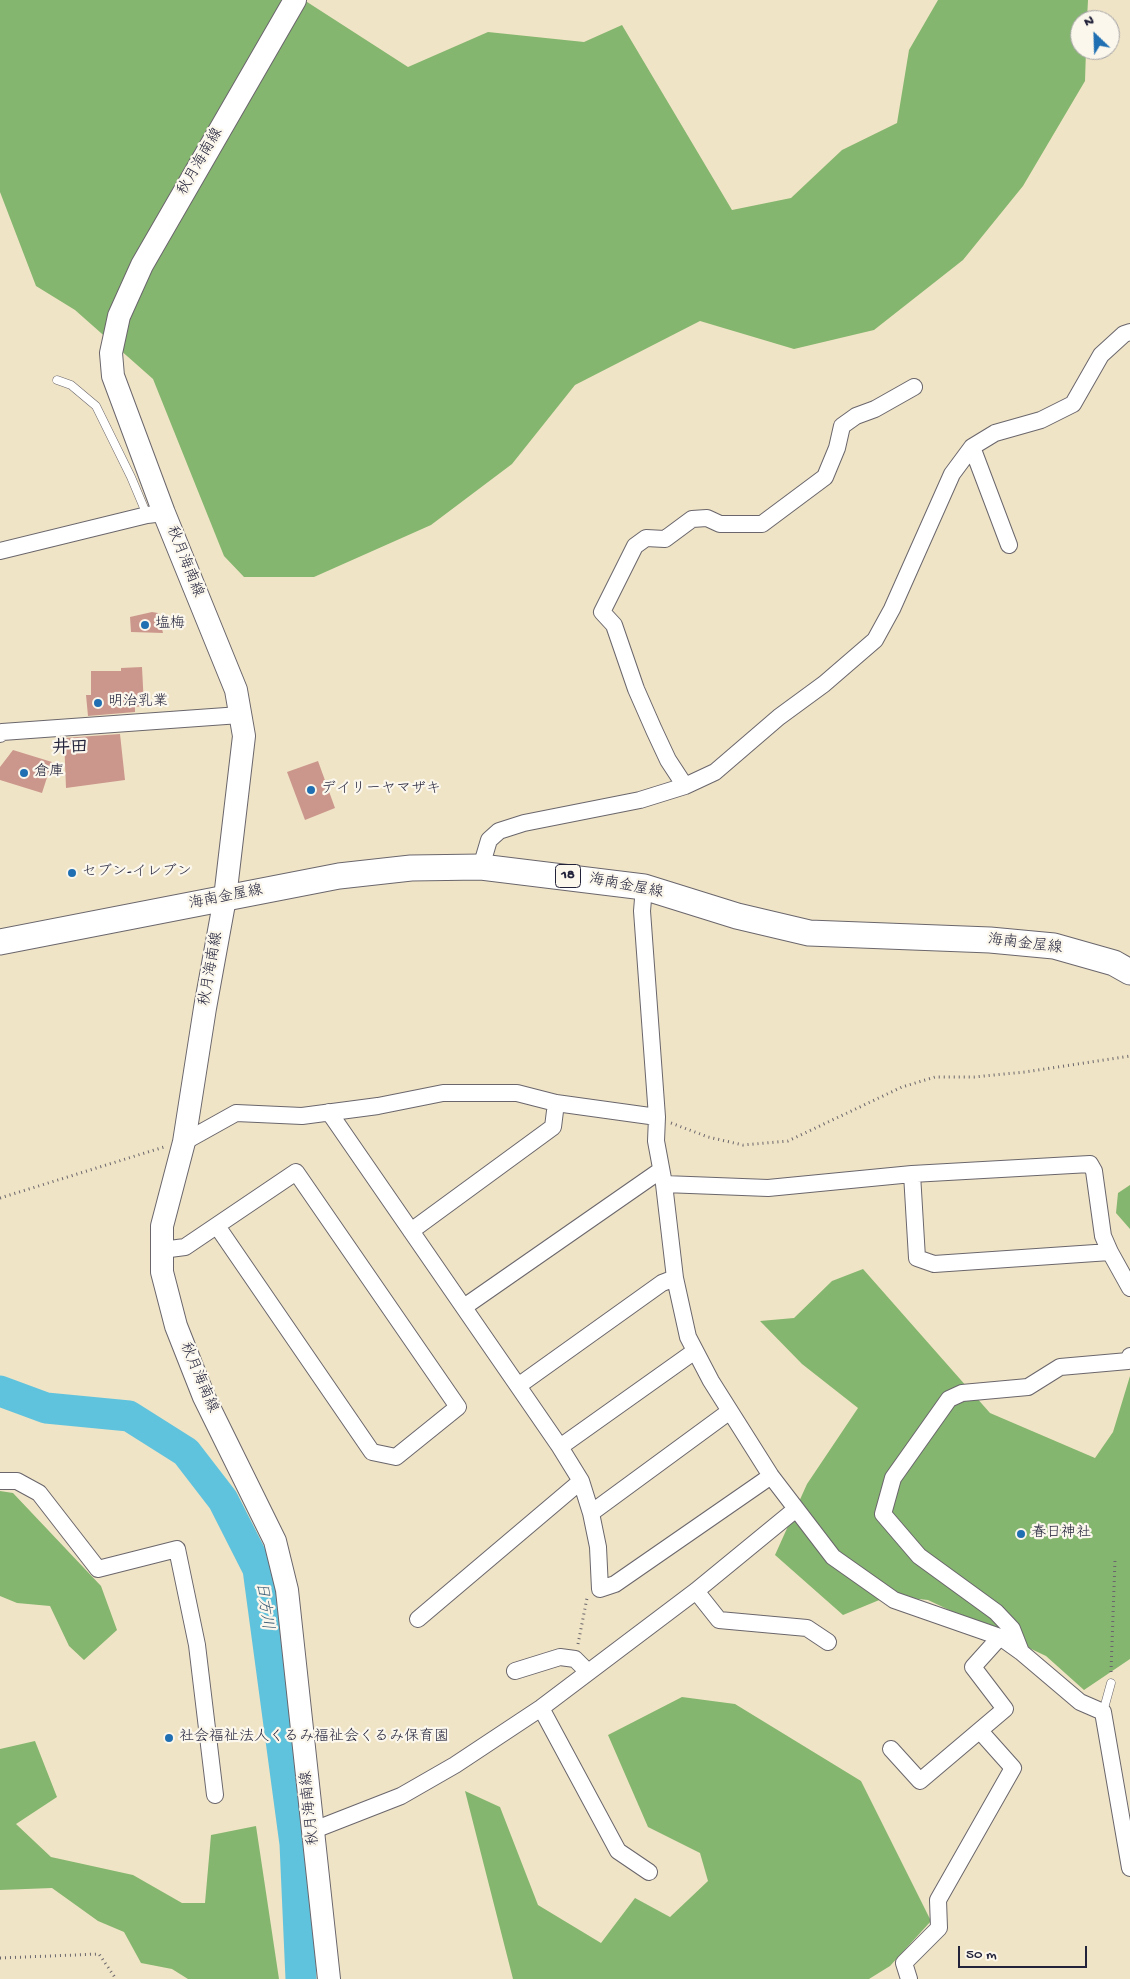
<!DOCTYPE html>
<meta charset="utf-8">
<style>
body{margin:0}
#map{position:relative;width:1130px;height:1979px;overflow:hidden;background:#f0e4c6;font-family:"Gochi Hand",sans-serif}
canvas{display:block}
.north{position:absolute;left:1070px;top:10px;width:50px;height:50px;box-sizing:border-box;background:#fbf7ec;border:1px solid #a4a2a5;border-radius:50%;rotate:336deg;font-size:14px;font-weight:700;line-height:20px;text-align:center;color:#22223b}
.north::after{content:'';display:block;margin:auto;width:18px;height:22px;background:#1f6fb2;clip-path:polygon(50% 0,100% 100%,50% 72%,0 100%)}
.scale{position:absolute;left:958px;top:1946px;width:129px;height:22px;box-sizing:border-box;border:2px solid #22223b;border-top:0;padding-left:6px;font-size:15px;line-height:18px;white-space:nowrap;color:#22223b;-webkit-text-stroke:4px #fbf7ec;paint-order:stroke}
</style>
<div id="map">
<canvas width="1130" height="1979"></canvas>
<div class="north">N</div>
<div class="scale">50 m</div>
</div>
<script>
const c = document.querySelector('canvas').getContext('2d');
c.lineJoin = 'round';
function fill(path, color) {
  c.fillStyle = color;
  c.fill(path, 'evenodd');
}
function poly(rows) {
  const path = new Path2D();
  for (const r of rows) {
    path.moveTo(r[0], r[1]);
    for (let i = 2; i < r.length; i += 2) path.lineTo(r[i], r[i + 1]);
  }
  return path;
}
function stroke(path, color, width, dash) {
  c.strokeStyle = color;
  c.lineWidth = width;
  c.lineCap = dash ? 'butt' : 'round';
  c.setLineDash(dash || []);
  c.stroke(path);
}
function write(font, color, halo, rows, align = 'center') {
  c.font = font + ' "Gochi Hand","Klee One",sans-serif';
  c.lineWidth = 4.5;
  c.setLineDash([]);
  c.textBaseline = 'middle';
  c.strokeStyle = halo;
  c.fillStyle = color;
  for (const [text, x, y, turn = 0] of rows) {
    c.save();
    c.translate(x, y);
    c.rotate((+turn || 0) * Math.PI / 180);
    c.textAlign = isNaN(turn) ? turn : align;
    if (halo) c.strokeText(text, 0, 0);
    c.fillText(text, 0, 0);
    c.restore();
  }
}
const forest = poly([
 [0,0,304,0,408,67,488,32,584,42,622,25,732,210,791,198,842,150,897,123,909,50,938,0,1088,0,1087,20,1080,20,1080,50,1086,50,1085,81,1023,186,963,260,874,330,794,349,700,321,575,385,512,464,431,525,314,577,244,577,224,556,153,379,75,310,36,286,0,192],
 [1130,1185,1130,1229,1116,1213,1118,1193],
 [863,1269,990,1413,1095,1458,1113,1432,1130,1376,1130,1659,1084,1690,1046,1656,928,1600,889,1596,843,1615,775,1555,807,1484,858,1408,802,1364,760,1321,794,1318,832,1281],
 [0,1491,13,1493,101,1586,117,1630,84,1660,69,1646,50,1606,17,1603,0,1596],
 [682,1697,735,1704,861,1781,931,1921,890,1966,869,1979,513,1979,465,1791,500,1807,538,1905,601,1943,635,1898,670,1917,708,1881,700,1853,648,1827,608,1735],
 [35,1741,57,1797,16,1824,51,1857,133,1875,182,1903,205,1903,211,1835,256,1826,279,1979,188,1979,172,1969,141,1963,124,1932,98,1921,52,1888,0,1890,0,1749]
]);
const river = poly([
 [0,1391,46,1408,129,1416,186,1452,223,1500,258,1569,295,1844,301,1979]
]);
const building = poly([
 [152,612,158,613,163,633,131,632,130,617],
 [142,667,144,706,135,707,135,712,88,716,86,695,91,695,91,671,121,671,121,668],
 [120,734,125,780,66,788,64,738],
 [13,750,52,762,42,793,0,780,0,767],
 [318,761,335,808,305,820,287,772]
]);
const path = poly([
 [671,1123,708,1137,743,1145,788,1141,902,1087,935,1077,974,1077,1025,1072,1130,1056],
 [0,1198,164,1147],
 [578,1644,587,1598],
 [1111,1672,1115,1560],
 [0,1958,99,1954,116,1979]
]);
const service = poly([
 [57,380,71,385,96,406,131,477,147,515],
 [1103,1712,1111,1683]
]);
const minor = poly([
 [972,447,1009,545],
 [0,551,147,515,164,513],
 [0,734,2,732,240,715],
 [685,786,668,760,654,730,636,689,614,625,602,612,635,546,646,538,665,539,692,519,707,518,720,524,762,524,825,477,837,448,842,426,856,416,875,409,914,387],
 [481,867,489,840,499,831,524,823,640,800,685,786,715,772,779,717,824,684,875,640,892,609,952,474,972,447,995,433,1041,420,1073,404,1101,355,1124,334,1130,332],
 [644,887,642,911,657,1117,656,1141,664,1184,675,1278,688,1337,711,1381,771,1476,833,1557,894,1600,1000,1637,1021,1652,1080,1702,1103,1712,1130,1868],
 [329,1112,518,1386],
 [184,1142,236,1113,302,1116,378,1106,443,1093,517,1093,556,1103,657,1117],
 [912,1174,1090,1164,1094,1171,1103,1236,1110,1252],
 [664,1184,768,1188,912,1174,917,1258,934,1264,1110,1252,1130,1288],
 [411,1231,553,1127,556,1103],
 [162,1250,185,1247,296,1172,458,1407,396,1457,372,1452,217,1226],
 [464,1307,661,1170],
 [730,1411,591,1513,598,1547,600,1589,615,1584,771,1476],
 [560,1447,518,1386,662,1283,675,1278],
 [0,1481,17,1481,39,1493,98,1569,177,1549,197,1645,215,1795],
 [591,1513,581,1481,560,1447,695,1351],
 [696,1591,719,1620,807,1628,828,1642],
 [418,1619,581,1481],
 [1021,1652,1012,1629,996,1612,919,1556,883,1514,893,1478,949,1399,962,1393,1028,1387,1060,1367,1128,1361,1130,1356],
 [515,1671,560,1657,575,1659,588,1672],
 [541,1708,618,1851,649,1872],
 [891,1749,920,1781,1005,1709,973,1667,1000,1637],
 [314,1830,401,1796,455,1765,541,1708,696,1591,796,1509],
 [909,1979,904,1963,939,1928,938,1900,1013,1768,980,1731]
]);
const secondary = poly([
 [295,0,142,265,119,316,111,353,113,376,164,513,236,690,244,736,225,898,205,1008,184,1142,162,1226,162,1272,176,1326,204,1397,275,1541,287,1590,329,1979]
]);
const primary = poly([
 [0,942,339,876,411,868,481,867,644,887,737,916,809,933,990,940,1054,946,1114,963,1130,972]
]);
const markers = [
 [145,625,5,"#1f6fb2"],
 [98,703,5,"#1f6fb2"],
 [24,773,5,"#1f6fb2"],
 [311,790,5,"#1f6fb2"],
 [72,873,5,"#1f6fb2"],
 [1021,1534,5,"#1f6fb2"],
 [169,1738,5,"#1f6fb2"]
];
const shields = [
 [568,876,25]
];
const shieldNames = [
 ["18",568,876]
];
const streetNames = [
 ["秋月海南線",201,162,-60],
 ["秋月海南線",184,562,68],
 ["海南金屋線",626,887,11],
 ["海南金屋線",226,898,-11],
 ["海南金屋線",1025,945,7],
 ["秋月海南線",212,969,-80],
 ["秋月海南線",198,1378,67],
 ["秋月海南線",311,1808,-96]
];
const poiNames = [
 ["塩梅",155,625],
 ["明治乳業",108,703],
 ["倉庫",34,773],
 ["デイリーヤマザキ",321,790],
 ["セブン-イレブン",82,873],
 ["春日神社",1031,1534],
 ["社会福祉法人くるみ福祉会くるみ保育園",179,1738]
];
const waterNames = [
 ["日方川",263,1606,82]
];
const quarterNames = [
 ["井田",70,749]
];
fill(forest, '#85b66f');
stroke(river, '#60c3de', 31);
fill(building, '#cb978d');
stroke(service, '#6a666c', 9);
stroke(minor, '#6a666c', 18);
stroke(secondary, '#6a666c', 24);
stroke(primary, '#6a666c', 27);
stroke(path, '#6a666c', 3, [1, 4]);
stroke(service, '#fff', 8);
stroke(minor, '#fff', 16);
stroke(secondary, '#fff', 22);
stroke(primary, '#fff', 25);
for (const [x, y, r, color] of markers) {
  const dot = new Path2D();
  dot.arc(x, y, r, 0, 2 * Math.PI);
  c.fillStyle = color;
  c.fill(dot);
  stroke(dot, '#fbf7ec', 2);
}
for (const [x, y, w] of shields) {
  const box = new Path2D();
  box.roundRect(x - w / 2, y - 11.5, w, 23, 4);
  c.fillStyle = '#fbf7ec';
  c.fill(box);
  stroke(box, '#22223b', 1);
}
write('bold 14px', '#22223b', null, shieldNames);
write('15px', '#22223b', '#fbf7ec', streetNames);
write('15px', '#22223b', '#fbf7ec', poiNames, 'left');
write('italic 16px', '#385a74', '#fbf7ec', waterNames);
write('bold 18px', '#22223b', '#fbf7ec', quarterNames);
</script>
